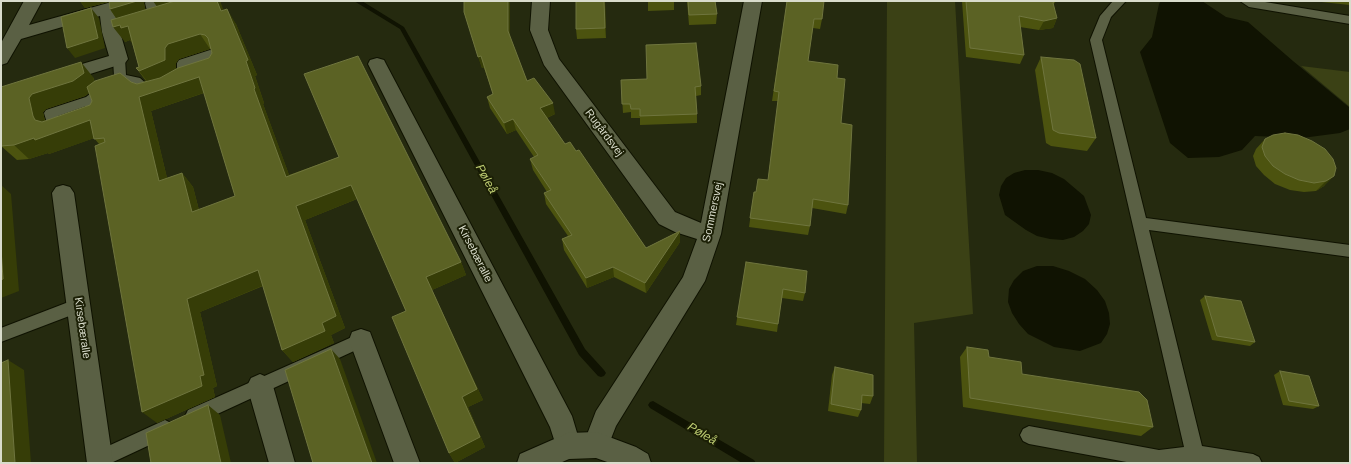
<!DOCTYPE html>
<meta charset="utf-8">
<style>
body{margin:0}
#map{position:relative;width:1351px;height:464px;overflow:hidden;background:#252a0f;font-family:Helvetica,sans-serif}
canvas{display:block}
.frame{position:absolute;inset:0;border:2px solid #d9dccc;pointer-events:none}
</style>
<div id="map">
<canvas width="1351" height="464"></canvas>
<div class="frame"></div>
</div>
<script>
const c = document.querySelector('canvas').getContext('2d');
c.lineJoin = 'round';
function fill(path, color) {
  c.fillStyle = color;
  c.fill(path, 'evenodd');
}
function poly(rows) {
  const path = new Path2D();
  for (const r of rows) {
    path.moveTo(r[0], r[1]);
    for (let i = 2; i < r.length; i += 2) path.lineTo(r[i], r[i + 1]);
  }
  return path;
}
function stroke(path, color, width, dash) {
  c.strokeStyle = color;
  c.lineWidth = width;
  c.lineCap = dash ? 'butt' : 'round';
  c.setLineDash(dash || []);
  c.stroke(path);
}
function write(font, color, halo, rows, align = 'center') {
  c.font = font + ' Helvetica,sans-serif';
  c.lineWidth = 4;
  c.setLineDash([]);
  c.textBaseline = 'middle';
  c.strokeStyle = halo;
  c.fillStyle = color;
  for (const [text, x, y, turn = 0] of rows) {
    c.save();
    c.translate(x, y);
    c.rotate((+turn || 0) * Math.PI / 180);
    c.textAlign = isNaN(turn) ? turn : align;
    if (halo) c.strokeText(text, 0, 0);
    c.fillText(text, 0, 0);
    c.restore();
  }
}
const green = poly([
 [887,1,955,1,973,314,914,323,917,463,884,463],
 [1301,66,1350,72,1350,107]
]);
const water = poly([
 [1161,1,1202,1,1226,17,1248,22,1293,61,1350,108,1350,129,1340,133,1302,138,1255,136,1242,150,1219,157,1188,158,1170,143,1140,52,1152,37,1159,4],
 [1025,170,1038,170,1052,173,1064,179,1084,196,1091,215,1089,224,1083,231,1074,237,1063,240,1050,239,1037,236,1026,230,1005,215,999,195,1001,186,1006,178,1014,173],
 [1037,266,1053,266,1069,271,1085,279,1097,290,1105,301,1109,313,1110,324,1107,334,1101,343,1080,351,1054,347,1028,334,1019,324,1012,313,1008,302,1009,289,1014,280,1023,271]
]);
const stream = poly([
 [354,1,362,1,404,27,585,349,604,370,606,373,604,376,601,377,598,376,579,355,400,29,354,1],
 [653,401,754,460,756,463,742,463,650,408,648,405,650,402,653,401]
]);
const lane = poly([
 [146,1,163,1,157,5,161,19,159,22,155,23,149,19,145,3,146,1],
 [1113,1,1126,1,1111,17,1102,40,1146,218,1350,245,1350,257,1149,230,1202,446,1253,454,1259,457,1262,463,1132,463,1029,444,1023,441,1020,435,1023,429,1029,426,1159,450,1184,447,1090,40,1100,16,1113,1],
 [1240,1,1259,1,1350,16,1350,24,1249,7,1240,1],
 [210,50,214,51,216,54,220,68,218,71,207,74,203,73,201,70,203,67,207,66,205,60,189,65,189,78,188,81,177,85,172,84,171,81,177,76,177,63,179,60,210,50],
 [119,55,123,56,125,59,126,75,140,78,150,87,160,87,161,90,160,93,148,97,143,95,131,85,122,83,98,101,103,116,101,119,90,123,85,121,83,118,89,114,86,106,58,116,60,123,68,124,70,127,68,130,60,133,55,135,50,133,44,113,46,110,86,97,114,76,113,59,115,56,119,55],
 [79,298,85,300,87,305,85,310,1,342,1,328,79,298],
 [361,333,367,335,369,340,367,345,200,422,194,424,188,422,185,416,188,410,361,333],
 [165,420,171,423,174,429,171,435,111,463,92,463,90,459,93,453,165,420]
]);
const street = poly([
 [24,1,42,1,29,25,108,3,114,4,117,8,120,32,128,59,125,63,1,102,1,88,109,56,102,32,100,16,21,39,7,63,1,65,1,43,24,1],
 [532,1,550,1,548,30,559,59,675,212,701,223,744,1,762,1,721,234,705,281,616,426,605,454,596,458,587,454,583,445,596,411,683,277,697,239,675,232,659,224,544,65,530,30,532,1],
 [377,58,384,60,386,64,572,416,581,446,577,455,568,459,559,455,550,427,368,64,370,60,377,58],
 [63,185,70,187,74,193,113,463,87,463,52,193,56,187,63,185],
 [361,329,370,332,373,340,420,463,394,463,349,340,352,332,361,329],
 [260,374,269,378,273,386,295,463,269,463,247,386,251,378,260,374]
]);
const secondary = poly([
 [596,432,636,447,648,454,651,463,610,463,596,458,569,459,560,463,517,463,520,454,568,433,596,432]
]);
const wall = poly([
 [80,1,145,1,144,3,145,10,157,6,153,1,220,1,223,11,236,24,257,75,255,76,264,103,263,104,289,175,339,157,461,262,466,275,432,290,483,400,468,407,485,447,455,463,449,453,406,311,357,199,305,220,345,328,331,335,334,343,293,362,282,350,263,286,200,312,217,386,213,388,215,397,157,423,99,144,94,138,49,154,48,153,29,159,17,160,1,146,1,87,93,77,95,82,131,82,137,84,146,81,136,68,139,67,132,43,130,40,125,42,116,18,110,9,109,2,85,8],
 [210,49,211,49,212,53,209,58,176,69,176,63,179,59],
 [89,93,92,101,90,105,45,121,43,112,46,109,85,96],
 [204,93,235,196,199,210,193,187,182,173,167,178,151,111],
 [576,1,605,1,606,38,577,39,576,29],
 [648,1,674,1,674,10,648,11],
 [687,1,715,1,717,14,716,24,689,25],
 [787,1,822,19,820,29,813,28,808,61,837,78,848,205,846,214,812,208,810,226,808,235,749,227,754,192,756,192,768,180,778,101,772,101],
 [962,1,1056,1,1053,5,1057,18,1053,28,1039,30,1020,27,1024,55,1020,64,966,57],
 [1312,1,1350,1,1350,5],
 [464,12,510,38,527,81,555,114,547,118,565,144,576,151,646,248,680,231,680,242,646,293,614,277,587,288,564,250,562,239,568,236,546,204,544,193,547,192,533,170,530,159,534,157,516,130,507,134,490,108,487,97,493,94,484,68,482,68],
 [1041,57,1096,138,1087,151,1051,146,1046,143,1035,70],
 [621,80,701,86,701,95,696,96,697,114,697,123,640,125,640,118,631,118,631,112,623,113],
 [1265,139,1336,168,1324,186,1316,191,1304,192,1290,190,1275,184,1264,175,1256,166,1253,156,1256,149],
 [746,262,805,293,803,301,782,298,778,324,777,332,736,325],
 [1205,296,1255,342,1250,346,1212,340,1200,300],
 [967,347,1022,374,1153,427,1141,436,963,407,960,357],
 [835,367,873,396,870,404,861,403,861,410,858,417,828,411,832,375],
 [1280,371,1319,406,1313,409,1283,405,1274,375]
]);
const shadedWall = poly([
 [80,1,107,1,108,2,85,8],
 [137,1,145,1,144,3,147,16,120,24,110,9],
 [153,1,175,1,161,12],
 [217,1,220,1,230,26,221,11],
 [508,1,510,1,510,42,508,31],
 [604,1,605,1,606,38,605,28],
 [91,8,99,18,105,48,75,58,67,48],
 [227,9,236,24,257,75,255,76,264,103,263,104,295,191,286,177,254,89],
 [1057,18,1053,28,1039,30,1044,21],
 [120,25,128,26,132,43,130,40,125,42,113,27],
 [200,34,210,49,179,59,176,63,176,75,150,85,139,71,168,44],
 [481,56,484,68,482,68,478,57],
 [81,62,93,77,96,88,85,96,46,109,43,112,47,131,35,120,33,116,29,98,32,94],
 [199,77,209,91,151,111,171,195,159,181,139,97],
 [553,103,555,114,542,120,540,108],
 [513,119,516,130,507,134,504,123],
 [90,120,103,135,49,154,48,153,29,159,14,145],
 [182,173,193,187,203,226,192,212],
 [1334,176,1324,186,1316,191,1326,181],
 [1,185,11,194,19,291,1,298],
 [351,185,359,198,305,220,345,328,331,335,334,343,293,362,282,350,296,206],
 [680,231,680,242,646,293,645,283],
 [461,262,466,275,432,290,483,400,468,407,485,447,455,463,449,453,462,397,426,277],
 [613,267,614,277,587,288,586,278],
 [258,270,269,283,200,312,217,386,213,388,215,397,157,423,142,412,200,376,187,299],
 [331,349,340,359,377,463,372,463],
 [8,360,24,370,31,463,15,463],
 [208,405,220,415,231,463,221,463]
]);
const building = poly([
 [109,1,137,1,110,9,109,1],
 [175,1,217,1,221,11,227,9,248,60,246,61,255,88,254,89,286,177,339,157,304,74,358,56,461,262,426,277,477,389,462,397,480,437,449,453,392,317,406,311,351,185,296,206,336,316,322,323,325,331,282,350,258,270,187,299,204,375,200,376,202,386,142,412,95,146,105,142,104,138,94,139,90,120,35,140,34,138,14,145,1,146,1,87,81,62,84,73,73,81,32,94,29,98,33,116,35,120,42,122,90,105,92,101,87,87,95,81,120,73,131,82,137,84,160,78,178,68,209,58,212,53,208,38,205,35,200,34,168,44,165,48,165,60,139,71,136,68,139,67,128,26,121,28,120,25,113,27,111,20,175,1],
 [199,77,235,196,192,212,182,173,159,181,139,97,199,77],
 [464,1,508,1,508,31,527,81,534,78,553,103,540,108,565,144,570,142,576,151,579,150,646,248,680,231,645,283,613,267,586,278,562,239,572,235,544,193,551,190,530,159,538,155,513,119,504,123,487,97,493,94,481,56,478,57,464,12,464,1],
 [576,1,604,1,605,28,576,29,576,1],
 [688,1,715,1,717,14,689,15,688,1],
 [787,1,824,1,822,19,814,19,808,61,838,65,837,78,845,79,841,123,852,125,848,205,813,199,810,226,750,218,754,192,756,192,758,179,768,180,779,92,774,91,787,1],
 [966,1,1054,1,1053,3,1057,18,1044,21,1019,16,1024,55,970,48,966,1],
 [91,8,98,38,67,48,61,17,91,8],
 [696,43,701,86,695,87,697,114,640,116,640,109,631,109,630,104,622,104,621,80,647,79,646,45,696,43],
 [1041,57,1074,60,1080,64,1096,138,1059,133,1053,130,1041,57],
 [1285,133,1298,135,1312,141,1325,149,1333,159,1336,168,1334,176,1326,181,1314,183,1299,180,1285,174,1273,166,1265,156,1262,147,1265,139,1273,135,1285,133],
 [1,249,3,279,1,280,1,249],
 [746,262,807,271,805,293,783,289,778,324,737,317,746,262],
 [1205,296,1241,301,1255,342,1217,336,1205,296],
 [967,347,988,350,989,357,1021,362,1022,374,1139,392,1147,400,1153,427,970,398,967,347],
 [331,349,372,463,313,463,285,370,331,349],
 [8,360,15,463,1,463,1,363,8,360],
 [835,367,873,375,873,396,862,395,861,410,831,404,835,367],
 [1280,371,1309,376,1319,406,1289,401,1280,371],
 [208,405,221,463,151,463,146,433,208,405]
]);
const streetNames = [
 ["Rugårdsvej",604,133,53],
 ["Sommersvej",713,212,-78],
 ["Kirsebæralle",475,254,63],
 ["Kirsebæralle",82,328,82]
];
const waterNames = [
 ["Pøleå",486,179,61],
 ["Pøleå",702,434,31]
];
fill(green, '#3b4115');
fill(water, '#101302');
fill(stream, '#101302');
stroke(lane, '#0f1200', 2);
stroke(street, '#0f1200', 2);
stroke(secondary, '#0f1200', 2);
fill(lane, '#5a6044');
fill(street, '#5a6044');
fill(secondary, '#5a6044');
fill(wall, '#4c530f');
fill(shadedWall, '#363d07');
fill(building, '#5b6224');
stroke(building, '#6f753e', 1);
write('11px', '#d9dccc', '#1c2006', streetNames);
write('italic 12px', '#c0cf73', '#1c2006', waterNames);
</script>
